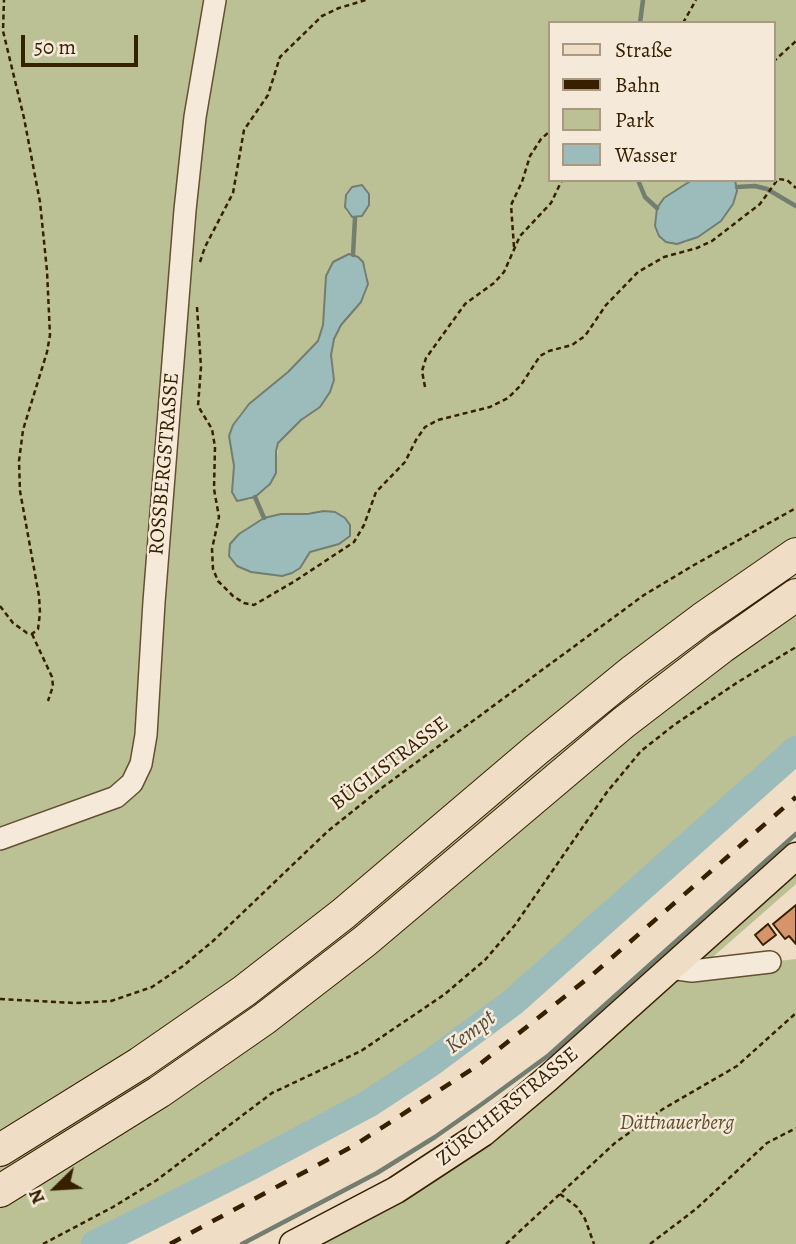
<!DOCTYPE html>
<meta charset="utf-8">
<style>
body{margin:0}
#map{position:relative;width:796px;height:1244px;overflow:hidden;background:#efdec5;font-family:Alegreya,serif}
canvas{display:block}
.legend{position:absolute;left:548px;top:21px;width:228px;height:161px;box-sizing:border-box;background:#f5ead9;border:2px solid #a99982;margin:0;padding:9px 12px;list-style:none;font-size:21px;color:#362000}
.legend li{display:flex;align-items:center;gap:14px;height:35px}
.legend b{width:35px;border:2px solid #a99982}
.north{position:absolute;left:21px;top:1153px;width:70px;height:70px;-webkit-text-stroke:5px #f5ead9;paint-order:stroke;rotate:246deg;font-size:19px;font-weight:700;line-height:28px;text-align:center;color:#362000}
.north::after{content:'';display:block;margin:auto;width:24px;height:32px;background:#362000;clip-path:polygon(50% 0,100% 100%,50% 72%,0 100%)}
.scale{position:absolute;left:21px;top:35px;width:117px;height:32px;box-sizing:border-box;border:4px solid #362000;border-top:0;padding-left:9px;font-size:21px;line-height:24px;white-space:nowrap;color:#362000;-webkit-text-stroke:5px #f5ead9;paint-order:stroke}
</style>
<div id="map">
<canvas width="796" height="1244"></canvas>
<ul class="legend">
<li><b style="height:9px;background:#efdec5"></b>Straße</li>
<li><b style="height:9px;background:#362000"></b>Bahn</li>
<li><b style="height:19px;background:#bbc194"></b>Park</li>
<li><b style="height:19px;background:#9cbbbb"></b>Wasser</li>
</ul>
<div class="north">N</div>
<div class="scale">50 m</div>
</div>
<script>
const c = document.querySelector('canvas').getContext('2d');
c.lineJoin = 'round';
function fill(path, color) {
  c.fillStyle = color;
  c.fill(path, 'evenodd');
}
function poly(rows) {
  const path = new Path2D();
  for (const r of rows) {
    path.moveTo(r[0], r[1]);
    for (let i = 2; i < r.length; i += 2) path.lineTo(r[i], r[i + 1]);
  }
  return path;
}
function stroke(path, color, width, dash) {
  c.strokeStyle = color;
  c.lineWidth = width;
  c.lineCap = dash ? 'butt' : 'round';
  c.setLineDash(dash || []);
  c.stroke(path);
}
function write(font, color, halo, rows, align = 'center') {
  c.font = font + ' Alegreya,serif';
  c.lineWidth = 5;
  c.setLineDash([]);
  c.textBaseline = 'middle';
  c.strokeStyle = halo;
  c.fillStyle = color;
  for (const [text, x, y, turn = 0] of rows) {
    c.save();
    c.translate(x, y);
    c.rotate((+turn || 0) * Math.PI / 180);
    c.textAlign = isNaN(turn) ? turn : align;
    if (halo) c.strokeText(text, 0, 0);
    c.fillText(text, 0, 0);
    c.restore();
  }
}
const green = poly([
 [0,0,796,0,796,740,527,979,401,1074,224,1173,154,1228,122,1244,0,1244],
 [549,23,773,23,773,180,735,180,737,195,725,217,706,232,685,243,683,185,692,180,549,180],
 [357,185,364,187,369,201,366,211,355,218,350,216,346,211,345,203,347,192],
 [333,262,365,266,368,279,366,291,361,302,341,325,334,339,331,355,333,366,315,411,301,420,278,443,276,473,266,489,249,500,232,492,234,466,230,431,239,415,249,404,288,372,318,341,323,325,326,276],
 [327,511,347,539,310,552,296,571,230,544,245,529,269,516],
 [796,856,796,884,698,970,796,959,796,1244,293,1244,396,1190]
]);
const water = poly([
 [692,180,735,180,737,191,733,204,721,221,698,237,677,244,666,242,659,236,655,226,657,208,664,198,692,180],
 [362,185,369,194,369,205,362,216,352,217,345,207,346,195,352,187,362,185],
 [349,254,358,257,363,262,368,284,361,302,341,325,334,339,331,355,334,380,330,392,320,407,301,420,278,443,276,451,276,473,270,484,255,497,237,501,232,492,234,466,229,436,233,425,249,404,288,372,318,341,323,325,326,276,333,262,349,254],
 [324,511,335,512,345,518,350,525,350,536,339,544,310,552,300,568,292,573,282,576,251,572,237,566,229,556,230,544,239,534,264,518,281,514,307,514,324,511]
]);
const stream = poly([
 [640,23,643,0],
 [638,180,645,197,657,208],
 [737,187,755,186,767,189,796,206],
 [353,255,355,218],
 [255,497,264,518],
 [242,1244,377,1173,435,1137,482,1104,549,1055,796,834]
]);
const river = poly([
 [95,1244,253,1165,368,1104,429,1064,513,1002,796,750]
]);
const building = poly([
 [796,905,796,944,789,936,785,939,773,924,796,905],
 [768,924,776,935,763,945,755,935,768,924]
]);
const path = poly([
 [683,23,696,0],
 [773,62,796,41],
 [514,247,511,205,522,182,530,156,541,139,549,132],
 [200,262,205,247,233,193,244,130,268,95,280,57,322,16,339,8,366,0],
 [197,307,201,367,198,406,212,429,215,447,214,489,219,517,212,549,213,569,218,581,233,596,244,603,254,605,295,581,354,542,364,525,376,492,405,462,416,440,425,427,438,420,490,407,508,398,521,385,540,356,549,351,572,345,585,336,606,305,638,272,664,257,697,248,712,241,760,204,778,179,787,180,796,188],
 [425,387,422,371,426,358,465,304,494,283,504,272,520,236,551,203,562,180],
 [0,606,13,623,27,633,32,634,38,629,40,613,39,596,20,491,19,461,23,430,47,352,50,335,47,271,40,202,24,118,3,31,4,0],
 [32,634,52,677,53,686,48,701],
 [0,999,75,1003,111,1001,152,987,183,966,213,941,328,831,383,787,644,595,694,565,796,508],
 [560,1194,577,1207,585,1219,594,1244],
 [43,1244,113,1207,157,1180,272,1093,361,1051,445,994,485,960,515,925,607,792,641,751,674,725,738,682,796,647],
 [506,1244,616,1142,663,1109,737,1066,796,1013],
 [650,1244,696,1209,767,1143,796,1128]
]);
const minor = poly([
 [0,839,116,797,132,783,141,764,146,735,154,602,185,210,195,117,215,0],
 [670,968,692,971,770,962]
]);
const major = poly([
 [293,1244,396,1190,483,1133,547,1079,796,856]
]);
const highway = poly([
 [0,1150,140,1063,244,991,343,914,536,750,634,670,702,619,796,554],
 [0,1191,159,1092,264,1019,365,941,623,723,722,647,796,595]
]);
const rail = poly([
 [170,1244,355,1145,480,1064,592,975,796,797]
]);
const streetNames = [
 ["ROSSBERGSTRASSE",165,464,-85],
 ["BÜGLISTRASSE",390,764,-37],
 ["ZÜRCHERSTRASSE",508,1107,-39]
];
const parkNames = [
 ["Dättnauerberg",677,1124]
];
const waterNames = [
 ["Kempt",471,1033,-37]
];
fill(green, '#bbc194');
fill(water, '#9cbbbb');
stroke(water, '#737d70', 2);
stroke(stream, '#737d70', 4.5);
stroke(river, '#9cbbbb', 28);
fill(building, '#d6946c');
stroke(building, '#362000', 2);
stroke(minor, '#645031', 24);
stroke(major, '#362000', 29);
stroke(highway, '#362000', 34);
stroke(path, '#362000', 2.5, [5, 3.5]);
stroke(minor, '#f5ead9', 21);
stroke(major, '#efdec5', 26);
stroke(highway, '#efdec5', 32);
stroke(rail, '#362000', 4.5, [12, 12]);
write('21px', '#362000', '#f5ead9', streetNames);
write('italic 21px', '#5e502c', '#f5ead9', parkNames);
write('italic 23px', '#554e38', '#f5ead9', waterNames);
</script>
